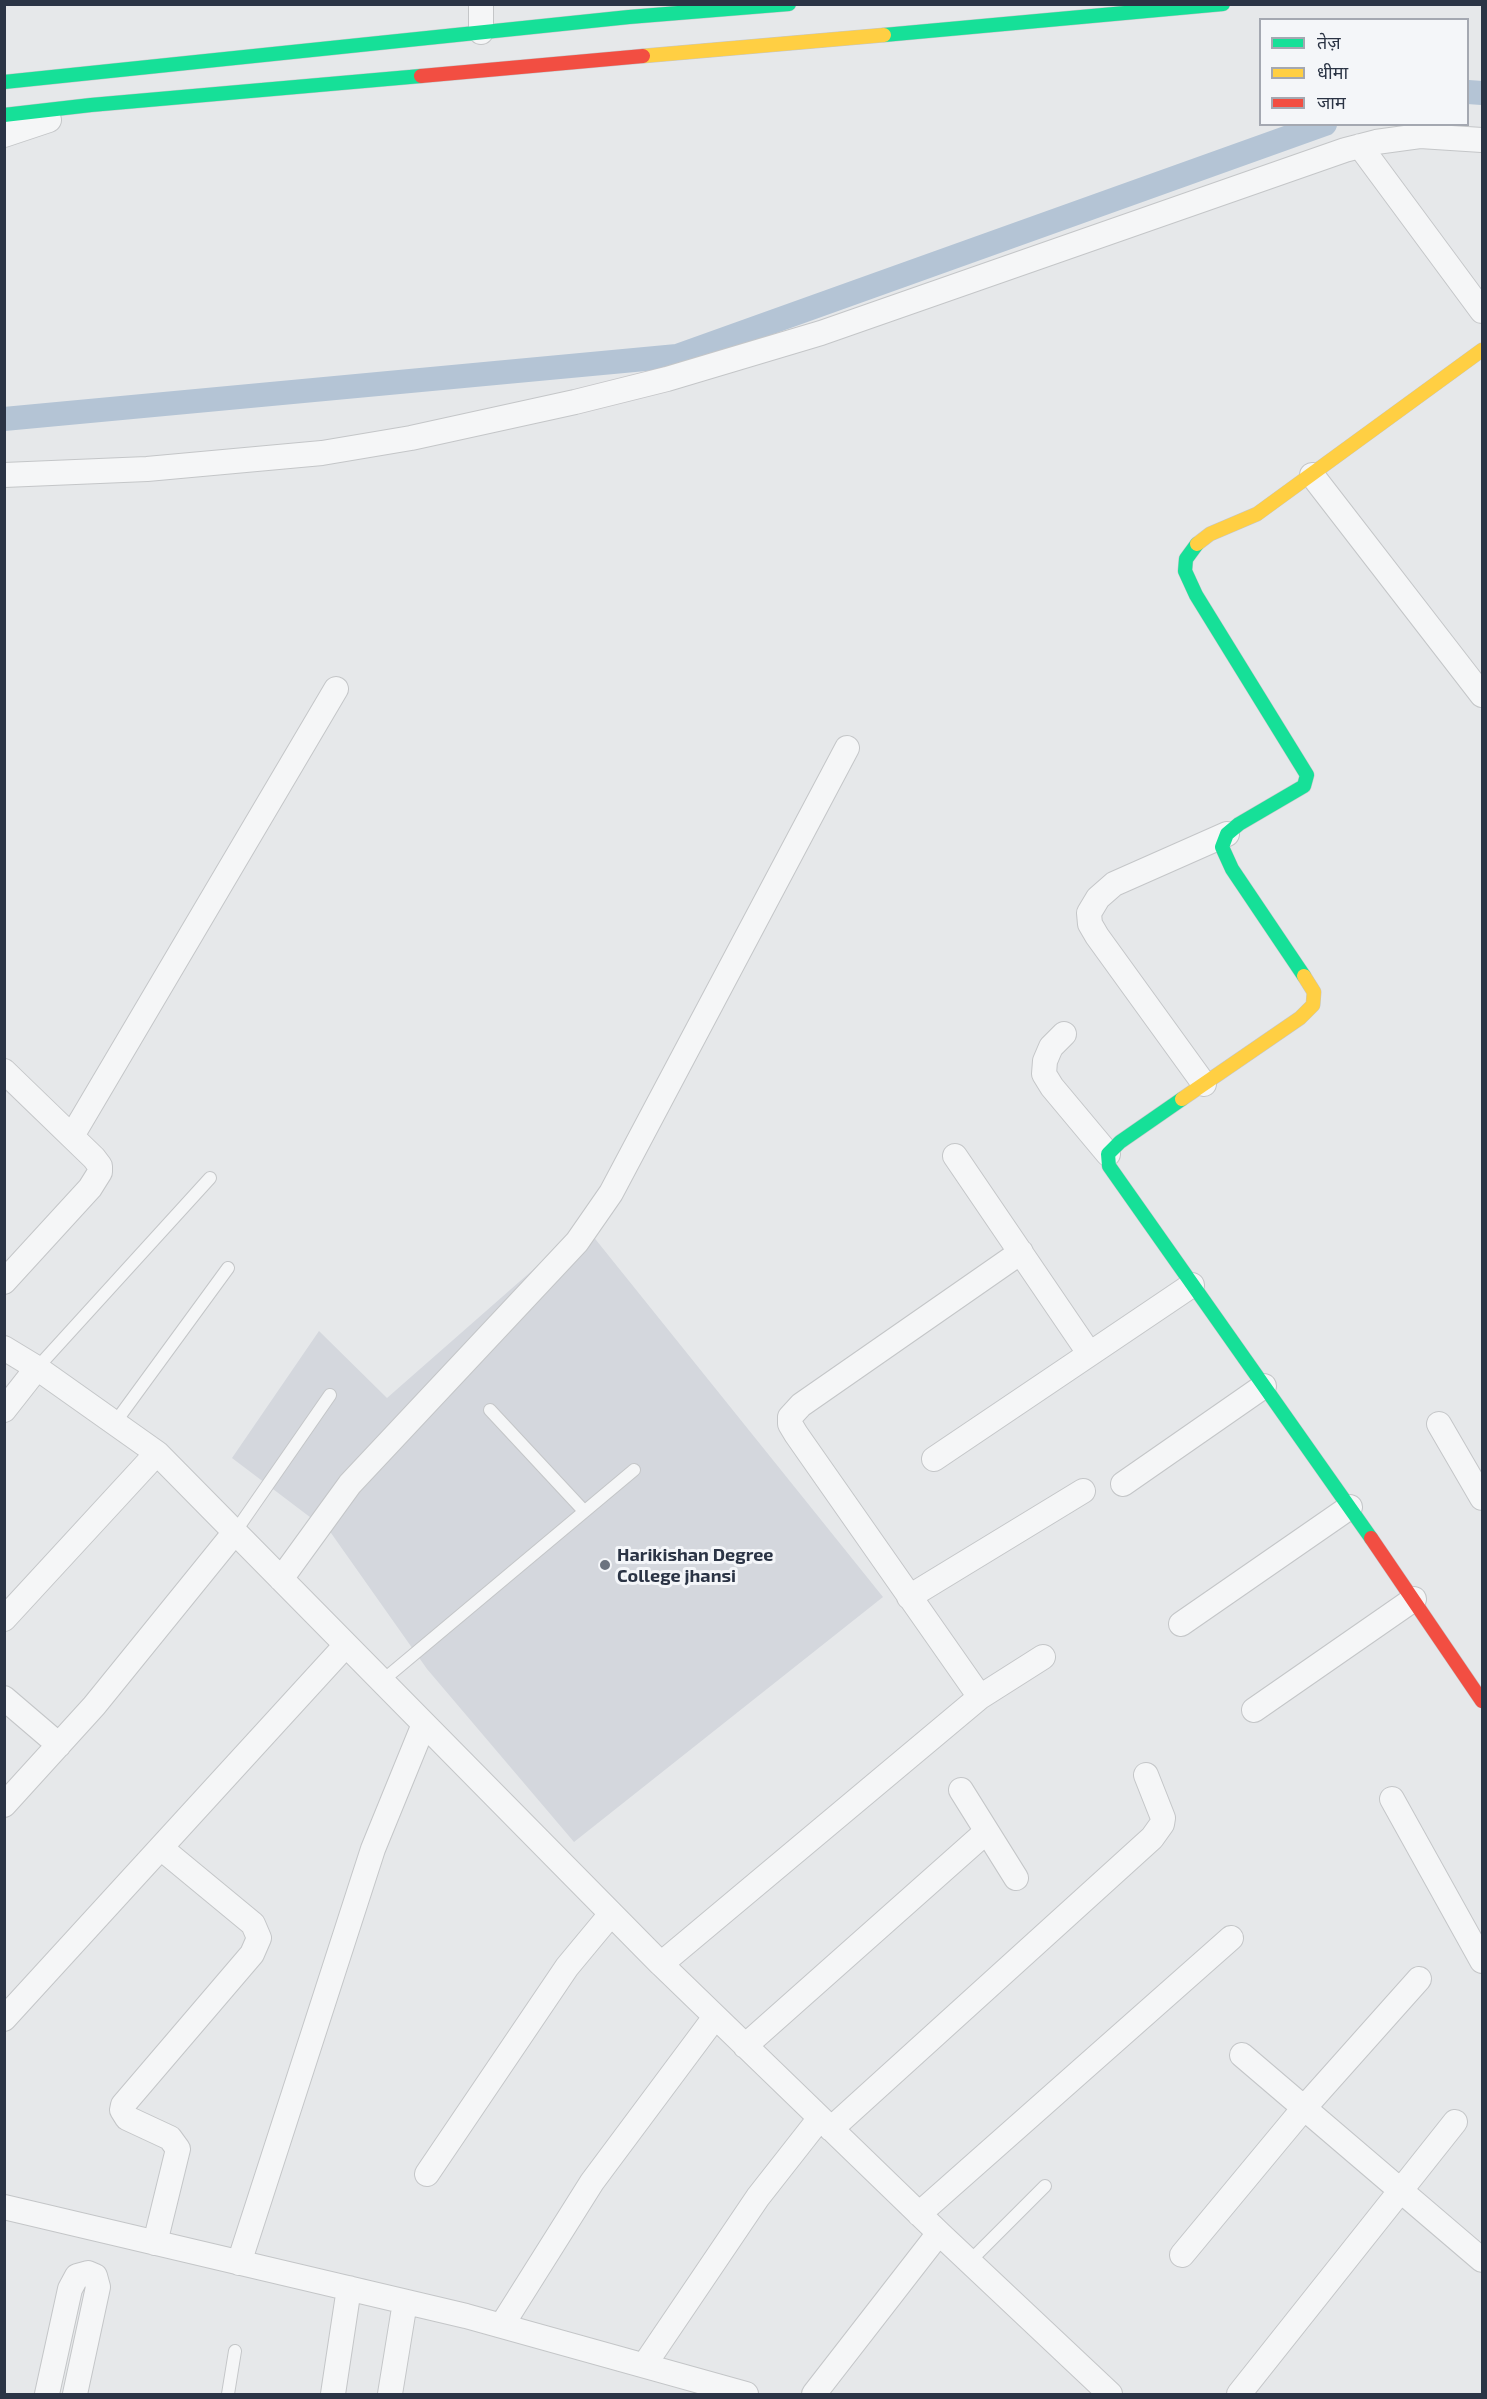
<!DOCTYPE html>
<meta charset="utf-8">
<style>
body{margin:0}
#map{position:relative;width:1487px;height:2399px;overflow:hidden;background:#e6e8ea;font-family:"Exo 2","Noto Sans Devanagari",sans-serif}
canvas{display:block}
.frame{position:absolute;inset:0;border:6px solid #2b3445;pointer-events:none}
.legend{position:absolute;left:1259px;top:18px;width:210px;height:108px;box-sizing:border-box;background:#f4f6f9;border:2px solid #a4a8b1;margin:0;padding:8px 10px;list-style:none;font-size:18px;color:#2b3445}
.legend li{display:flex;align-items:center;gap:12px;height:30px}
.legend b{width:30px;border:2px solid #a4a8b1}
</style>
<div id="map">
<canvas width="1487" height="2399"></canvas>
<div class="frame"></div>
<ul class="legend">
<li><b style="height:8px;background:#16e098"></b>तेज़</li>
<li><b style="height:8px;background:#ffcf43"></b>धीमा</li>
<li><b style="height:8px;background:#f24e42"></b>जाम</li>
</ul>
</div>
<script>
const c = document.querySelector('canvas').getContext('2d');
c.lineJoin = 'round';
function fill(path, color) {
  c.fillStyle = color;
  c.fill(path, 'evenodd');
}
function poly(rows) {
  const path = new Path2D();
  for (const r of rows) {
    path.moveTo(r[0], r[1]);
    for (let i = 2; i < r.length; i += 2) path.lineTo(r[i], r[i + 1]);
  }
  return path;
}
function stroke(path, color, width, dash) {
  c.strokeStyle = color;
  c.lineWidth = width;
  c.lineCap = dash ? 'butt' : 'round';
  c.setLineDash(dash || []);
  c.stroke(path);
}
function write(font, color, halo, rows, align = 'center') {
  c.font = font + ' "Exo 2",sans-serif';
  c.lineWidth = 6;
  c.setLineDash([]);
  c.textBaseline = 'middle';
  c.strokeStyle = halo;
  c.fillStyle = color;
  for (const [text, x, y, turn = 0] of rows) {
    c.save();
    c.translate(x, y);
    c.rotate((+turn || 0) * Math.PI / 180);
    c.textAlign = isNaN(turn) ? turn : align;
    if (halo) c.strokeText(text, 0, 0);
    c.fillText(text, 0, 0);
    c.restore();
  }
}
const built = poly([
 [584,1225,883,1597,574,1842,427,1669,331,1533,232,1458,319,1331,387,1398]
]);
const canal = poly([
 [1468,92,1482,93],
 [4,419,677,356,1325,124]
]);
const lane = poly([
 [37,1368,210,1178],
 [490,1410,584,1511],
 [114,1424,228,1268],
 [235,1532,330,1395],
 [382,1681,634,1470],
 [969,2262,1045,2186],
 [228,2394,235,2351]
]);
const street = poly([
 [481,4,481,32],
 [4,135,49,120],
 [1360,146,1482,311],
 [4,475,147,469,322,453,411,438,575,402,667,379,821,333,1345,150,1376,142,1420,136,1482,140],
 [1312,475,1482,695],
 [1064,1034,1051,1047,1045,1061,1044,1074,1052,1087,1108,1154],
 [4,1071,94,1158,100,1166,100,1172,90,1188,4,1282],
 [1204,1084,1097,936,1090,924,1089,913,1098,898,1114,884,1227,834],
 [72,1136,336,689],
 [955,1156,1089,1353],
 [4,1348,37,1368,157,1453,661,1964,939,2233,1110,2394],
 [4,1410,37,1368],
 [1439,1424,1482,1498],
 [934,1459,1192,1285],
 [1123,1484,1264,1386],
 [281,1579,350,1484,577,1242,611,1193,847,748],
 [909,1597,1083,1491],
 [4,1619,157,1453],
 [1181,1624,1350,1507],
 [980,1697,796,1434,790,1424,790,1417,801,1405,1021,1252],
 [4,1698,59,1745],
 [1254,1710,1414,1599],
 [961,1790,1016,1878],
 [1392,1799,1482,1961],
 [4,1805,94,1706,235,1532],
 [661,1964,980,1697,1043,1657],
 [4,2019,346,1645],
 [745,2046,986,1832],
 [1242,2055,1482,2260],
 [831,2129,1152,1838,1162,1824,1163,1818,1146,1775],
 [427,2174,567,1967,611,1914],
 [4,2207,466,2316,746,2394],
 [919,2214,1231,1938],
 [155,2243,178,2149,170,2138,127,2118,122,2110,123,2105,252,1954,259,1938,253,1924,161,1848],
 [1182,2255,1304,2108,1419,1979],
 [239,2263,373,1849,424,1724],
 [502,2325,592,2182,715,2017],
 [645,2364,758,2197,820,2118],
 [47,2394,70,2289,77,2276,88,2273,95,2276,98,2287,75,2394],
 [333,2394,349,2288],
 [390,2394,405,2302],
 [814,2394,939,2233],
 [1239,2394,1455,2122]
]);
const fast = poly([
 [884,35,1223,4],
 [4,82,629,17,789,4],
 [4,115,91,105,421,76],
 [1197,544,1186,559,1185,571,1196,595,1307,775,1304,786,1239,824,1227,834,1222,847,1232,869,1304,976],
 [1182,1099,1120,1142,1108,1154,1109,1166,1371,1538]
]);
const slow = poly([
 [643,56,884,35],
 [1197,544,1210,534,1257,514,1482,350],
 [1182,1099,1300,1018,1313,1005,1314,992,1304,976]
]);
const jam = poly([
 [421,76,643,56],
 [1371,1538,1482,1701]
]);
const markers = [
 [605,1565,6,"#6c737f"]
];
const poiNames = [
 ["Harikishan Degree",617,1555],
 ["College jhansi",617,1576]
];
fill(built, '#d4d7dd');
stroke(canal, '#b4c4d5', 24);
stroke(lane, '#c4c6c8', 14);
stroke(street, '#c4c6c8', 26);
stroke(fast, '#c4c6c8', 15);
stroke(slow, '#c4c6c8', 15);
stroke(jam, '#c4c6c8', 15);
stroke(lane, '#f5f6f7', 12);
stroke(street, '#f5f6f7', 24);
stroke(fast, '#16e098', 14);
stroke(slow, '#ffcf43', 14);
stroke(jam, '#f24e42', 14);
for (const [x, y, r, color] of markers) {
  const dot = new Path2D();
  dot.arc(x, y, r, 0, 2 * Math.PI);
  c.fillStyle = color;
  c.fill(dot);
  stroke(dot, '#f4f6f9', 2);
}
write('bold 18px', '#2b3445', '#f4f6f9', poiNames, 'left');
</script>
